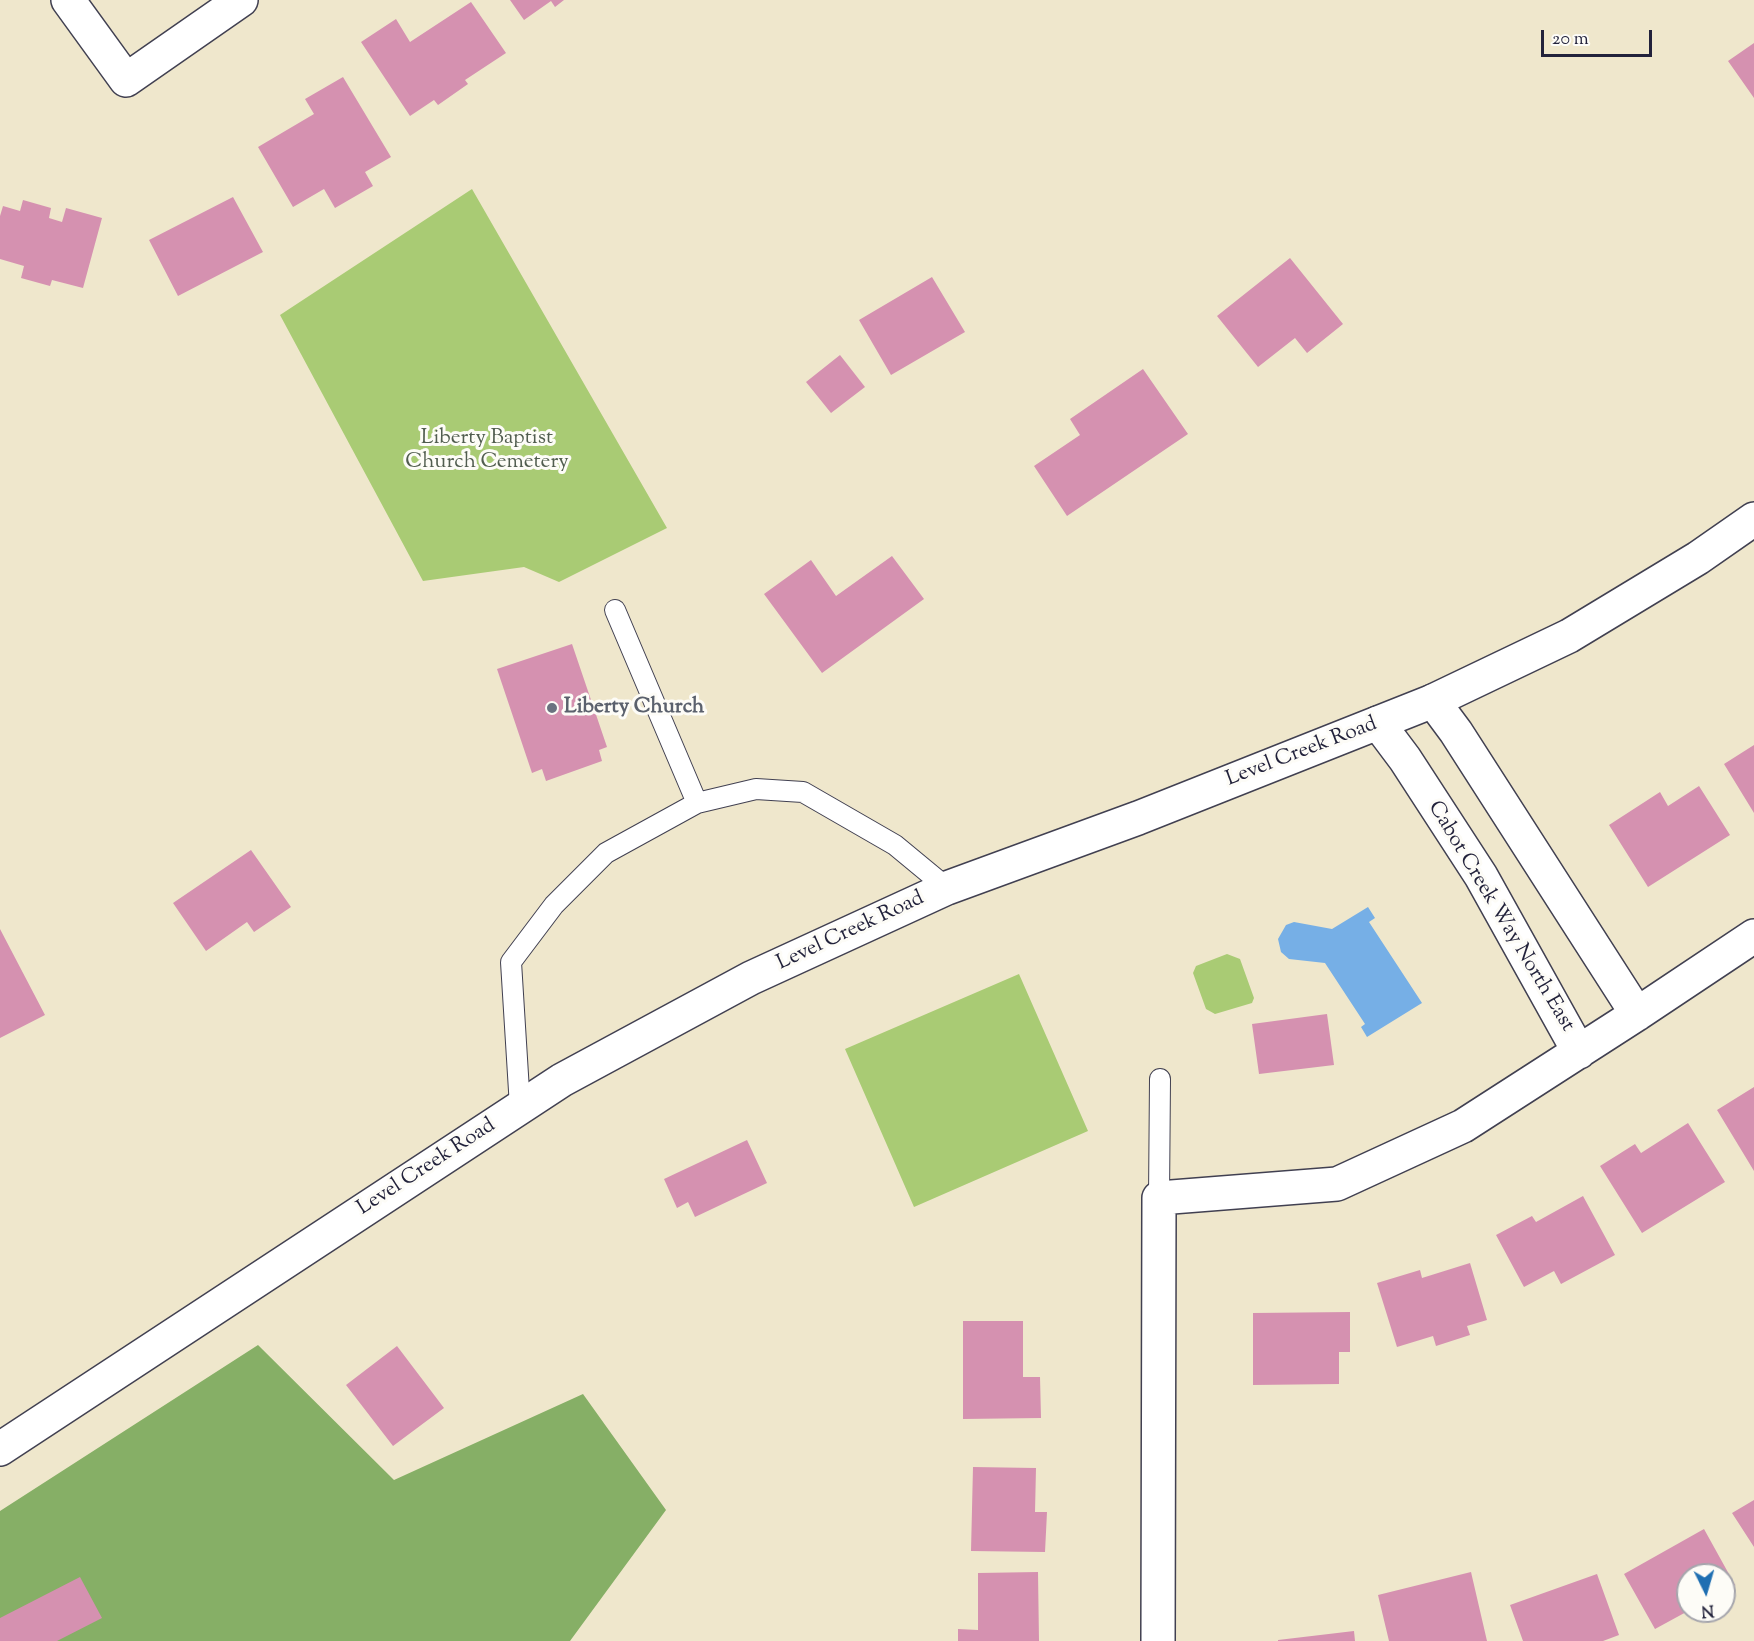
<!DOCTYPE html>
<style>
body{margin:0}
#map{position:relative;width:1754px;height:1641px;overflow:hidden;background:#efe7cc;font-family:"Sorts Mill Goudy",serif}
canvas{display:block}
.north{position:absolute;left:1676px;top:1563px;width:60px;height:60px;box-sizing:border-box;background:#fdfcf7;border:2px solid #a5a5ac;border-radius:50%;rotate:175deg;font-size:16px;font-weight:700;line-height:24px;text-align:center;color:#22223b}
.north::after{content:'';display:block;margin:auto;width:21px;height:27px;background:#1f6fb2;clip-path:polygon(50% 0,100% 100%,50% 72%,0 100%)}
.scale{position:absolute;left:1541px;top:30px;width:111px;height:27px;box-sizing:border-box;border:3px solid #22223b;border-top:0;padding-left:8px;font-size:18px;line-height:21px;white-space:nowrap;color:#22223b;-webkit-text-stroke:4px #fdfcf7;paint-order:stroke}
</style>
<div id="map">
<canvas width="1754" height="1641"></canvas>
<div class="north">N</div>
<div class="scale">20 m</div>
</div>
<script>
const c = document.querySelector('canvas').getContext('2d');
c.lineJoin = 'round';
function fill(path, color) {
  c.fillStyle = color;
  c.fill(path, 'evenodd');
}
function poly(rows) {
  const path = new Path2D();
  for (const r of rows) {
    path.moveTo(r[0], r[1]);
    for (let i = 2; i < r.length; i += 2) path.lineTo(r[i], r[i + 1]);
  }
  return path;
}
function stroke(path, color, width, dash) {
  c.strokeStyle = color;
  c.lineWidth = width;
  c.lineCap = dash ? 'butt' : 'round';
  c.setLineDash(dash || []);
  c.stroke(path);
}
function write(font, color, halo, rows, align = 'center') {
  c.font = font + ' "Sorts Mill Goudy",serif';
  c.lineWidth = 6;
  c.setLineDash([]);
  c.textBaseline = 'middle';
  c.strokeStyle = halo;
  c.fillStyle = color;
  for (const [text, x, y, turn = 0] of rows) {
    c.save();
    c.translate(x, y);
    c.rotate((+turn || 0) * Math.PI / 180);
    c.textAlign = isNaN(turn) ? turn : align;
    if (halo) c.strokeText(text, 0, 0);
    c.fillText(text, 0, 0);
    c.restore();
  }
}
const green = poly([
 [472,189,667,528,559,582,524,567,423,581,280,315],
 [1227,954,1240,959,1254,998,1252,1003,1215,1014,1206,1009,1193,973,1196,966],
 [1019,974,1088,1131,914,1207,845,1049]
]);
const forest = poly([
 [258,1345,394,1480,583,1394,666,1510,570,1641,0,1641,0,1511]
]);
const water = poly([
 [1368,907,1375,918,1369,922,1422,1003,1367,1037,1361,1027,1365,1024,1325,963,1289,959,1281,952,1278,939,1286,925,1294,922,1332,929]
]);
const building = poly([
 [510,0,564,0,555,7,551,1,524,20],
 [471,2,506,53,465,80,468,84,438,105,434,100,410,116,361,42,396,19,410,42],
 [1754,43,1754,98,1728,61],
 [343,77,391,157,365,172,373,186,335,208,324,189,293,207,258,147,314,114,305,99],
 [233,197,263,252,178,296,149,240],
 [23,200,51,208,49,218,62,222,66,208,102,218,83,288,52,280,50,286,21,278,24,266,0,259,0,216,3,206,20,211],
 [1290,258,1343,324,1307,353,1295,338,1258,367,1217,316],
 [932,277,965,332,891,375,859,320],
 [840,355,865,387,831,413,806,382],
 [1143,369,1188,434,1067,516,1034,466,1080,435,1070,419],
 [892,556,924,599,822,673,764,594,811,560,836,596],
 [572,644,607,747,599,750,602,761,546,781,542,769,532,773,497,669],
 [1754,745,1754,813,1724,764],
 [1699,786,1730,835,1648,887,1609,825,1660,792,1668,806],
 [251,850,291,907,254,932,247,922,206,951,173,903],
 [0,929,45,1015,0,1038],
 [1327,1014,1334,1065,1259,1074,1252,1024],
 [1754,1087,1754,1171,1717,1110],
 [1688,1123,1725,1182,1642,1233,1600,1166,1635,1144,1641,1153],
 [747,1140,767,1183,695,1217,688,1202,677,1208,664,1179],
 [1583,1196,1615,1255,1561,1284,1554,1271,1524,1287,1496,1235,1532,1216,1536,1222],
 [1470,1263,1487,1320,1467,1326,1470,1335,1436,1346,1433,1336,1397,1347,1377,1283,1420,1270,1422,1278],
 [1350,1312,1350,1352,1339,1352,1339,1384,1253,1385,1253,1313],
 [963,1321,1023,1321,1023,1377,1040,1377,1041,1418,963,1419],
 [397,1346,444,1408,393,1446,346,1385],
 [973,1467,1036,1468,1035,1512,1047,1512,1045,1552,971,1551],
 [1754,1500,1754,1547,1732,1513],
 [1704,1529,1735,1585,1724,1591,1724,1575,1688,1575,1688,1611,1655,1629,1624,1574],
 [1038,1572,1039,1641,958,1641,958,1629,978,1630,978,1573],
 [1471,1572,1487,1641,1389,1641,1378,1595],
 [1597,1574,1619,1635,1603,1641,1523,1641,1510,1605],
 [80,1577,102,1618,57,1641,0,1641,0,1618],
 [1354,1631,1355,1641,1278,1641,1278,1640]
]);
const service = poly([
 [615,610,697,803],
 [520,1107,511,962,554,905,606,853,697,803,756,789,803,792,895,845,947,888],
 [1159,1198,1160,1079]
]);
const minor = poly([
 [68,0,126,80,241,0],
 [1433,701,1456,732,1637,1014],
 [1378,723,1405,759,1481,876,1579,1052],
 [1158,1641,1159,1198,1337,1184,1463,1126,1637,1014,1754,936]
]);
const tertiary = poly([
 [0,1449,562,1080,751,978,947,888,1138,818,1433,701,1569,636,1698,558,1754,519]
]);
const markers = [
 [552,708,6,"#6b7280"]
];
const parkNames = [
 ["Liberty Baptist",487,439],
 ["Church Cemetery",487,463]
];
const worshipNames = [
 ["Liberty Church",564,708]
];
const streetNames = [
 ["Level Creek Road",1302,753,-21],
 ["Cabot Creek Way North East",1500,917,59],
 ["Level Creek Road",851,932,-25],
 ["Level Creek Road",427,1168,-33]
];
fill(green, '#a9cb74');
fill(forest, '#86af66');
fill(water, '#76afe6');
fill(building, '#d591b0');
stroke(service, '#414051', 22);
stroke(minor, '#414051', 36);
stroke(tertiary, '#414051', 36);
stroke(service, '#fff', 20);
stroke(minor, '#fff', 33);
stroke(tertiary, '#fff', 33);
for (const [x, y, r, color] of markers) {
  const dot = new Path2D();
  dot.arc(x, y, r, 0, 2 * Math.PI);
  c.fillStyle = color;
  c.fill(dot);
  stroke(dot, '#fdfcf7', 2);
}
write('21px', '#515d4f', '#fdfcf7', parkNames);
write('bold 21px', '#5b616d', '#fdfcf7', worshipNames, 'left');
write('21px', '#22223b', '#fdfcf7', streetNames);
</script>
